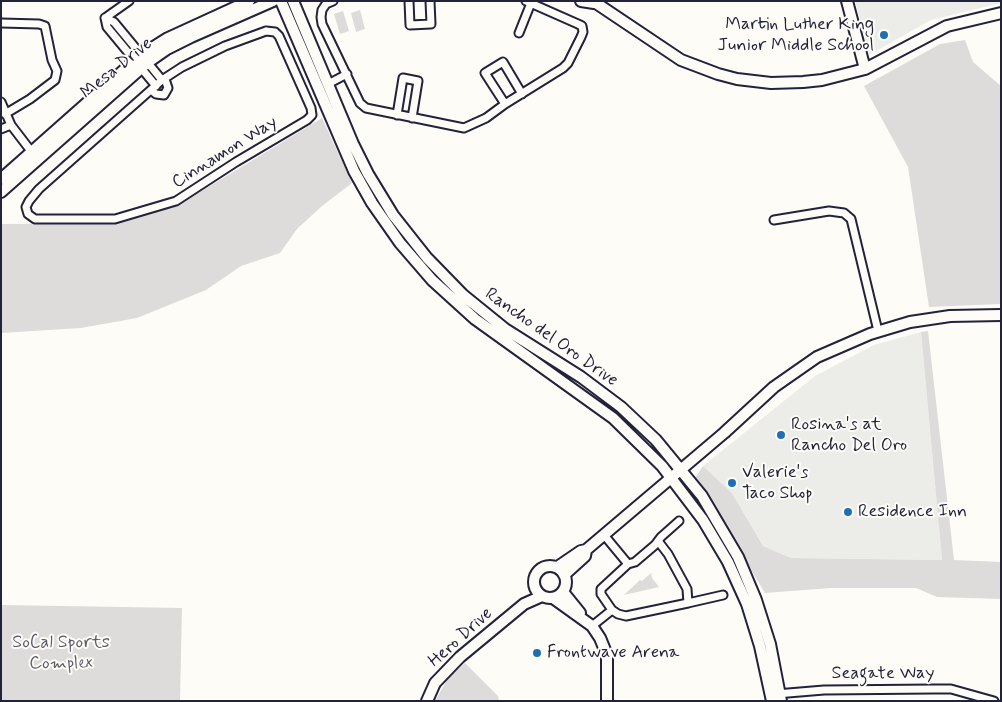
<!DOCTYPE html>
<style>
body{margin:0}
#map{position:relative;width:1002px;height:702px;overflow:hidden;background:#fdfcf7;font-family:Mynerve,sans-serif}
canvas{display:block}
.frame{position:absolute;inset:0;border:2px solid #22223b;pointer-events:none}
</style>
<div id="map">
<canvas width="1002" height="702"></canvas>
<div class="frame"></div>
</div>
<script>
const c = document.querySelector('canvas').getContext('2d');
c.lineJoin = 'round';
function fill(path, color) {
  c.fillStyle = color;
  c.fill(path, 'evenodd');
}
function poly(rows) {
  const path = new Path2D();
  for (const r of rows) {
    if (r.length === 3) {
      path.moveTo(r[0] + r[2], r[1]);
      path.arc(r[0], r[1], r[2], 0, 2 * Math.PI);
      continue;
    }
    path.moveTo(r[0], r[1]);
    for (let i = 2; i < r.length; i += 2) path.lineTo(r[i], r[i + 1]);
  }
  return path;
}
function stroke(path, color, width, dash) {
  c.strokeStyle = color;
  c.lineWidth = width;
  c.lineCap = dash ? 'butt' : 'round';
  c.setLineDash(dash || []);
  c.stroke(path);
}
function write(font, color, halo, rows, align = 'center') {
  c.font = font + ' Mynerve,sans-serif';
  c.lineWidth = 4;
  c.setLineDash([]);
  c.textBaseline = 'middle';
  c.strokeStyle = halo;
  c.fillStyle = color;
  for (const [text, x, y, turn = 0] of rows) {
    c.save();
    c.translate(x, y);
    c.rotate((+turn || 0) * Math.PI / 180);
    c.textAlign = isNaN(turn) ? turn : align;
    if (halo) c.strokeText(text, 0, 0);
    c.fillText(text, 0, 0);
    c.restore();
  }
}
const built = poly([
 [855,1,1001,1,1001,3,931,20,869,55],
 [921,332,942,560,791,558,763,546,732,493,703,466,815,376,874,345]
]);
const green = poly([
 [360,10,365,29,356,32,351,13],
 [343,11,349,31,340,34,334,14],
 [965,40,973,62,1001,86,1001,304,929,307,908,167,864,86,940,44],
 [322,118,352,183,322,206,297,229,280,253,241,266,206,290,137,318,81,328,1,333,1,224,119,223,177,206],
 [928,331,954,560,1001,562,1001,599,937,597,916,588,831,588,765,593,695,478,703,466,732,493,763,546,791,558,942,560,921,332],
 [651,573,652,578,659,587,624,595,640,580,642,581],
 [1,605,182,608,180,701,1,701],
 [465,663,498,696,499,701,435,701,447,680]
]);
const street = poly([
 [333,1,326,4,322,10,321,17,322,24,360,103,366,108,464,128,486,118,505,104,563,68,568,63,581,37,583,32,582,26,578,24,526,1],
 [409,1,410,25,431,24,430,1],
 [105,18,107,27,156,86],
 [105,18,114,22,162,80],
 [105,18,129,1],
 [1,23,39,24,45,26,52,60,57,71,55,80,30,99,5,114],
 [266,31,275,32,279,36,311,108,312,115,307,120,236,162,176,201,115,219,35,219,28,214,26,207,29,201,39,189,162,80,182,67,225,46,266,31],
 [519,33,531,3],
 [328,84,347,74],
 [151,90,156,94,164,95,168,88,165,79],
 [1,102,11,125,34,155],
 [505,104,485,73,503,62,522,94],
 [397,115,403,78,418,81,412,118],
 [1,129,11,125],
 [774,220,829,211,844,213,851,219,878,331],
 [604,535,628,564,601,589,601,594,612,610],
 [628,564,635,562,655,545,661,537,679,521],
 [688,603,723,595],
 [592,626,612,610,618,614,626,616,688,603,687,589,668,554,658,541],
 [776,694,824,690,934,689,951,689,994,701]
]);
const secondary = poly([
 [281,1,354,171,372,203,400,243,432,280,475,319,613,418,662,466,703,520,728,562,747,604,760,646,772,701],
 [293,1,353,144,368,174,393,215,427,258,463,295,505,329,581,377,621,407,656,440,702,496,738,557,756,600,770,644,781,701],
 [581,1,594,3],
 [593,1,681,60,718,74,737,79,771,83,803,82,822,80,865,69,947,26,1001,13],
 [847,1,865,69],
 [1,179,141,55,168,38,249,1],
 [1,192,147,63,167,49,191,37,273,1],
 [550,582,16],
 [555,567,559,566,581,551,586,550,724,433,774,387,817,357,870,334,910,322,950,316,1001,315],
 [564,575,585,556,586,550],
 [563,592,580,613],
 [553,598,592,626,600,638,607,655,607,701],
 [427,701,435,683,460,657,524,604,542,596]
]);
const markers = [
 [884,35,5,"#1f6fb2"],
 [781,435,5,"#1f6fb2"],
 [732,483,5,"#1f6fb2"],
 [848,512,5,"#1f6fb2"],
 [537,653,5,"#1f6fb2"]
];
const poiNames = [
 ["Martin Luther King",874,25,"right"],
 ["Junior Middle School",874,46,"right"],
 ["Rosina's at",791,425],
 ["Rancho Del Oro",791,446],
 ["Valerie's",742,473],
 ["Taco Shop",742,494],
 ["Residence Inn",858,512],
 ["Frontwave Arena",547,653]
];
const streetNames = [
 ["Mesa Drive",117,69,-39],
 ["Cinnamon Way",225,153,-32],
 ["Rancho del Oro Drive",551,338,35],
 ["Hero Drive",461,638,-42],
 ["Seagate Way",883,674]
];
const parkNames = [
 ["SoCal Sports",61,643],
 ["Complex",61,664]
];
fill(built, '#ecece9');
fill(green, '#dddcdb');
stroke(street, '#22223b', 11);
stroke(secondary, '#22223b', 14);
stroke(street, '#fdfcf7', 7);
stroke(secondary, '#fdfcf7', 10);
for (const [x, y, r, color] of markers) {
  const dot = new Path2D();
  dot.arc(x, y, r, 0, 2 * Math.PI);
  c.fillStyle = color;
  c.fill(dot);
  stroke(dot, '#fdfcf7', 2);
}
write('18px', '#22223b', '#fdfcf7', poiNames, 'left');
write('18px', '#22223b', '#fdfcf7', streetNames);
write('18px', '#5a5a6b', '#fdfcf7', parkNames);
</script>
